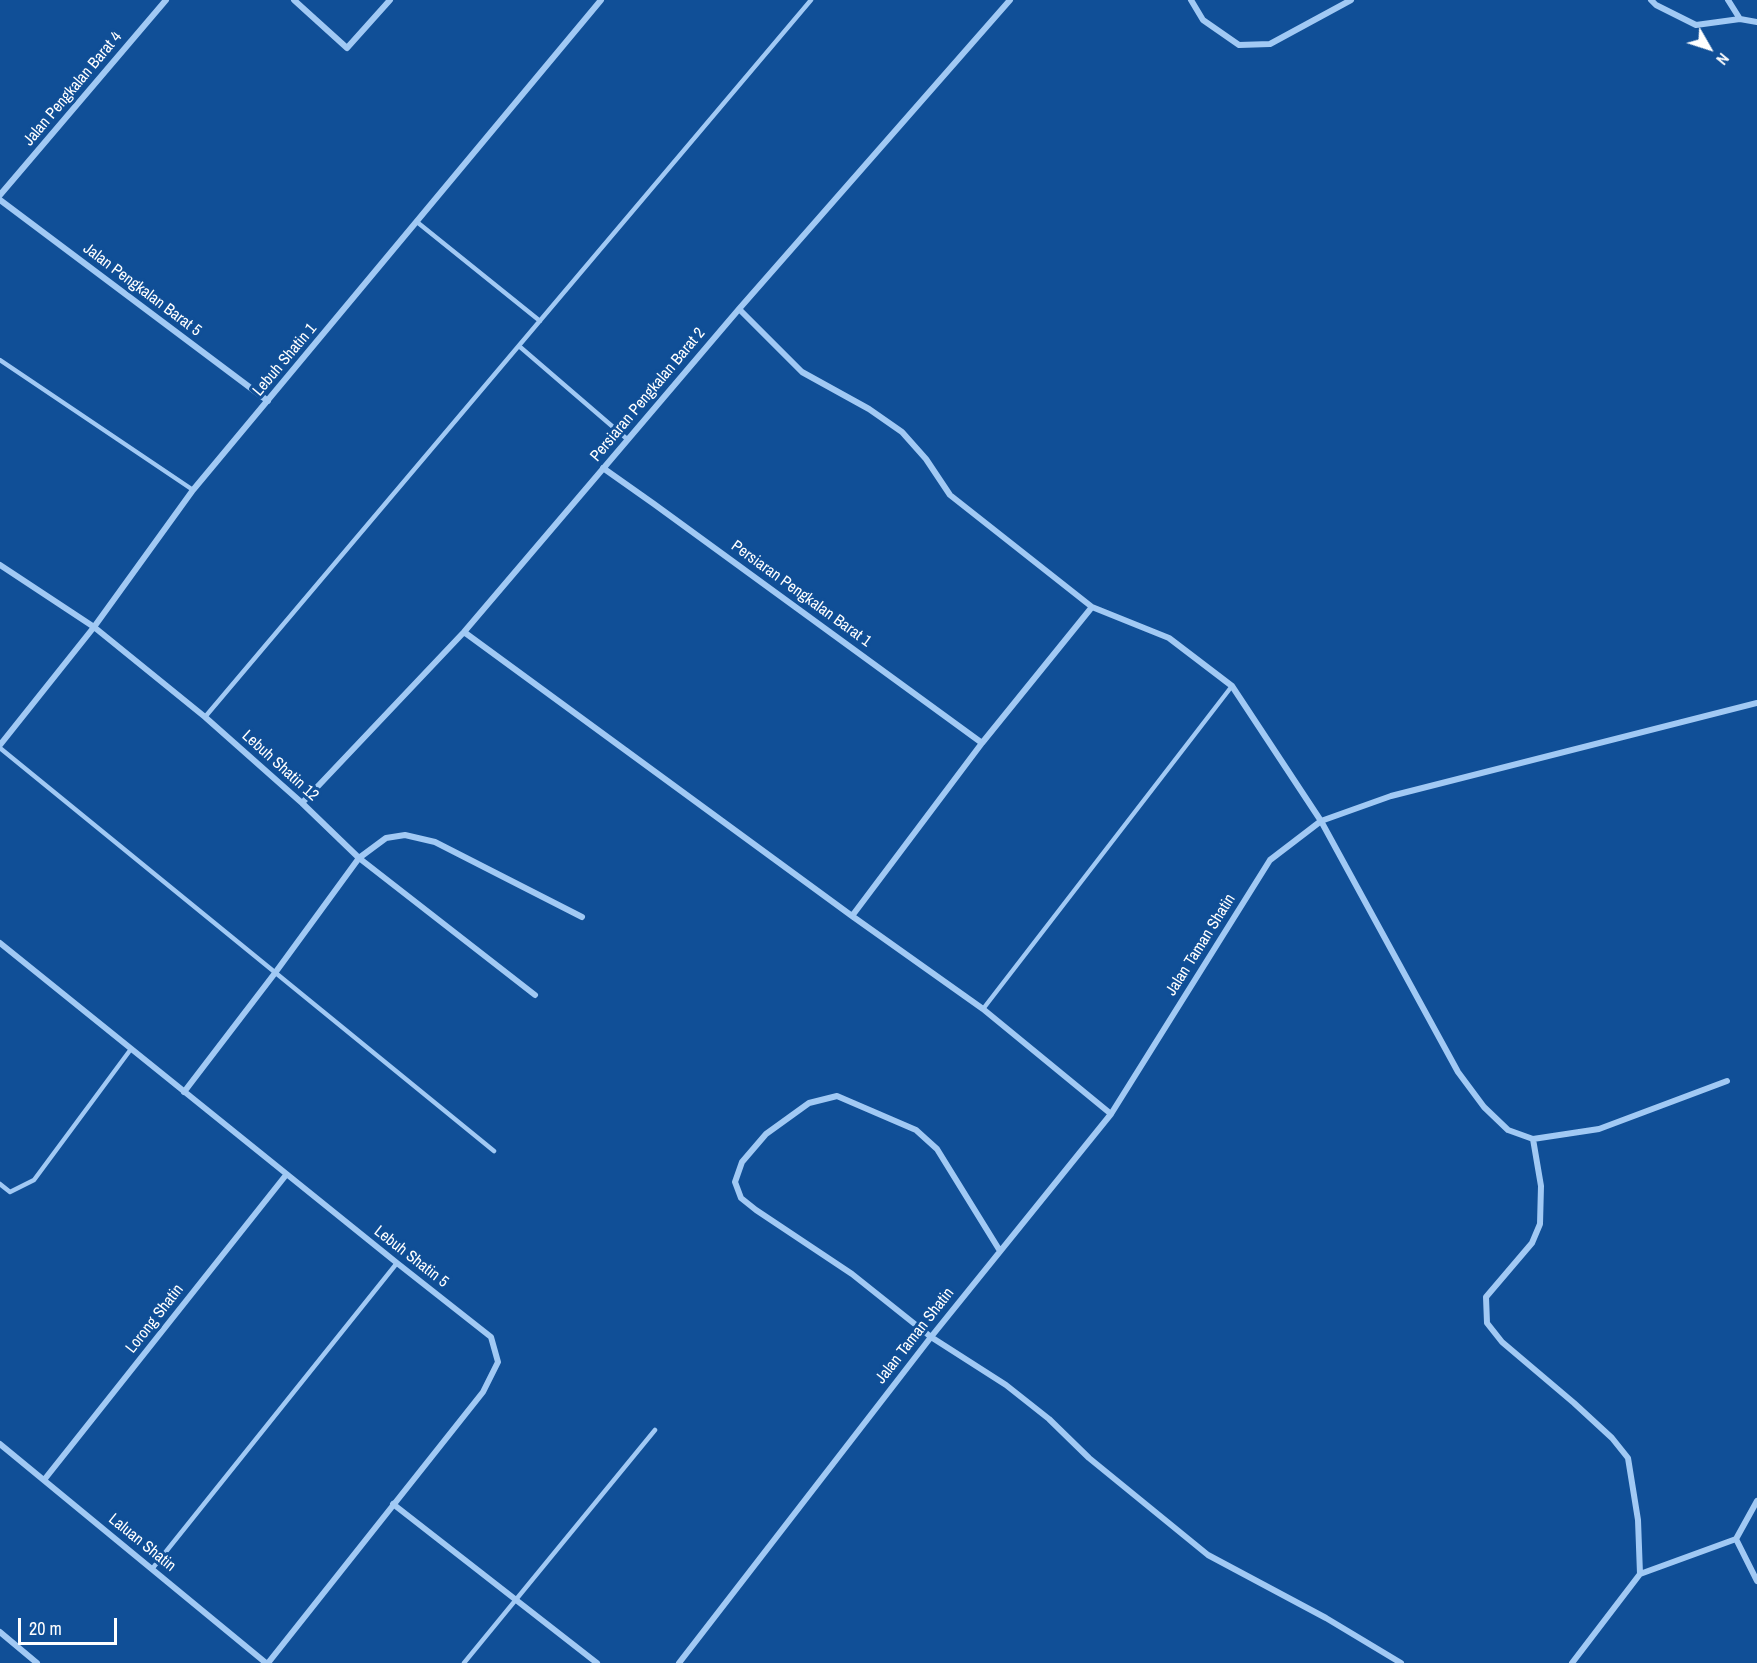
<!DOCTYPE html>
<style>
body{margin:0}
#map{position:relative;width:1757px;height:1663px;overflow:hidden;background:#104f97;font-family:"Archivo Narrow",sans-serif}
canvas{display:block}
.north{position:absolute;left:1679px;top:18px;width:60px;height:60px;-webkit-text-stroke:4px #104f97;paint-order:stroke;rotate:129deg;font-size:16px;font-weight:700;line-height:24px;text-align:center;color:#fff}
.north::after{content:'';display:block;margin:auto;width:21px;height:27px;background:#fff;clip-path:polygon(50% 0,100% 100%,50% 72%,0 100%)}
.scale{position:absolute;left:18px;top:1618px;width:99px;height:27px;box-sizing:border-box;border:3px solid #fff;border-top:0;padding-left:8px;font-size:18px;line-height:21px;white-space:nowrap;color:#fff;-webkit-text-stroke:4px #104f97;paint-order:stroke}
</style>
<div id="map">
<canvas width="1757" height="1663"></canvas>
<div class="north">N</div>
<div class="scale">20 m</div>
</div>
<script>
const c = document.querySelector('canvas').getContext('2d');
c.lineJoin = 'round';
function poly(rows) {
  const path = new Path2D();
  for (const r of rows) {
    path.moveTo(r[0], r[1]);
    for (let i = 2; i < r.length; i += 2) path.lineTo(r[i], r[i + 1]);
  }
  return path;
}
function stroke(path, color, width, dash) {
  c.strokeStyle = color;
  c.lineWidth = width;
  c.lineCap = dash ? 'butt' : 'round';
  c.setLineDash(dash || []);
  c.stroke(path);
}
function write(font, color, halo, rows, align = 'center') {
  c.font = font + ' "Archivo Narrow",sans-serif';
  c.lineWidth = 6;
  c.setLineDash([]);
  c.textBaseline = 'middle';
  c.strokeStyle = halo;
  c.fillStyle = color;
  for (const [text, x, y, turn = 0] of rows) {
    c.save();
    c.translate(x, y);
    c.rotate((+turn || 0) * Math.PI / 180);
    c.textAlign = isNaN(turn) ? turn : align;
    if (halo) c.strokeText(text, 0, 0);
    c.fillText(text, 0, 0);
    c.restore();
  }
}
const service = poly([
 [417,222,540,321],
 [519,346,627,439],
 [0,360,193,490],
 [205,717,811,0],
 [0,748,494,1151],
 [983,1009,1232,686],
 [0,1184,10,1192,34,1180,131,1049],
 [152,1569,397,1263],
 [464,1663,655,1430]
]);
const minor = poly([
 [294,0,347,48,390,0],
 [1191,0,1203,20,1239,45,1270,44,1351,0],
 [1651,0,1656,5,1696,25,1740,19,1757,22],
 [1728,0,1740,19],
 [0,195,166,0],
 [0,200,268,401],
 [739,309,802,372,869,409,902,432,926,459,950,495,1092,607],
 [603,468,654,504,982,743],
 [0,565,94,627,205,717,302,803,359,858,535,995],
 [464,632,852,916,983,1009,1111,1114],
 [0,745,94,627,193,490,601,0],
 [302,803,464,632,739,309,1010,0],
 [852,916,982,743,1092,607,1169,638,1232,686,1321,821,1458,1072,1484,1107,1508,1130,1533,1139,1599,1129,1727,1081],
 [0,943,397,1263,491,1337,498,1362,483,1392,268,1663],
 [184,1092,275,973,359,858,386,838,405,835,435,842,582,917],
 [1533,1139,1541,1186,1540,1224,1532,1243,1486,1297,1487,1323,1502,1342,1574,1403,1612,1438,1628,1458,1638,1520,1640,1574],
 [1000,1251,937,1149,916,1130,837,1096,809,1103,766,1134,742,1162,735,1182,741,1198,756,1210,852,1274,931,1337,1006,1385,1049,1419,1089,1458,1208,1555,1326,1618,1401,1663],
 [0,1444,266,1663],
 [44,1480,286,1175],
 [393,1504,597,1663],
 [1736,1539,1757,1581],
 [0,1632,37,1663],
 [679,1663,931,1337,1111,1114,1270,860,1321,821,1391,796,1757,703],
 [1572,1663,1640,1574,1736,1539,1757,1501]
]);
const streetNames = [
 ["Jalan Pengkalan Barat 4",73,89,-50],
 ["Jalan Pengkalan Barat 5",142,290,37],
 ["Lebuh Shatin 1",285,360,-50],
 ["Persiaran Pengkalan Barat 2",648,395,-50],
 ["Persiaran Pengkalan Barat 1",801,594,36],
 ["Lebuh Shatin 12",280,766,42],
 ["Jalan Taman Shatin",1201,945,-58],
 ["Lebuh Shatin 5",411,1257,38],
 ["Lorong Shatin",155,1319,-52],
 ["Jalan Taman Shatin",915,1336,-52],
 ["Laluan Shatin",142,1543,39]
];
stroke(service, '#a1c9f4', 4.5);
stroke(minor, '#a1c9f4', 6);
write('16px', '#fff', '#104f97', streetNames);
</script>
